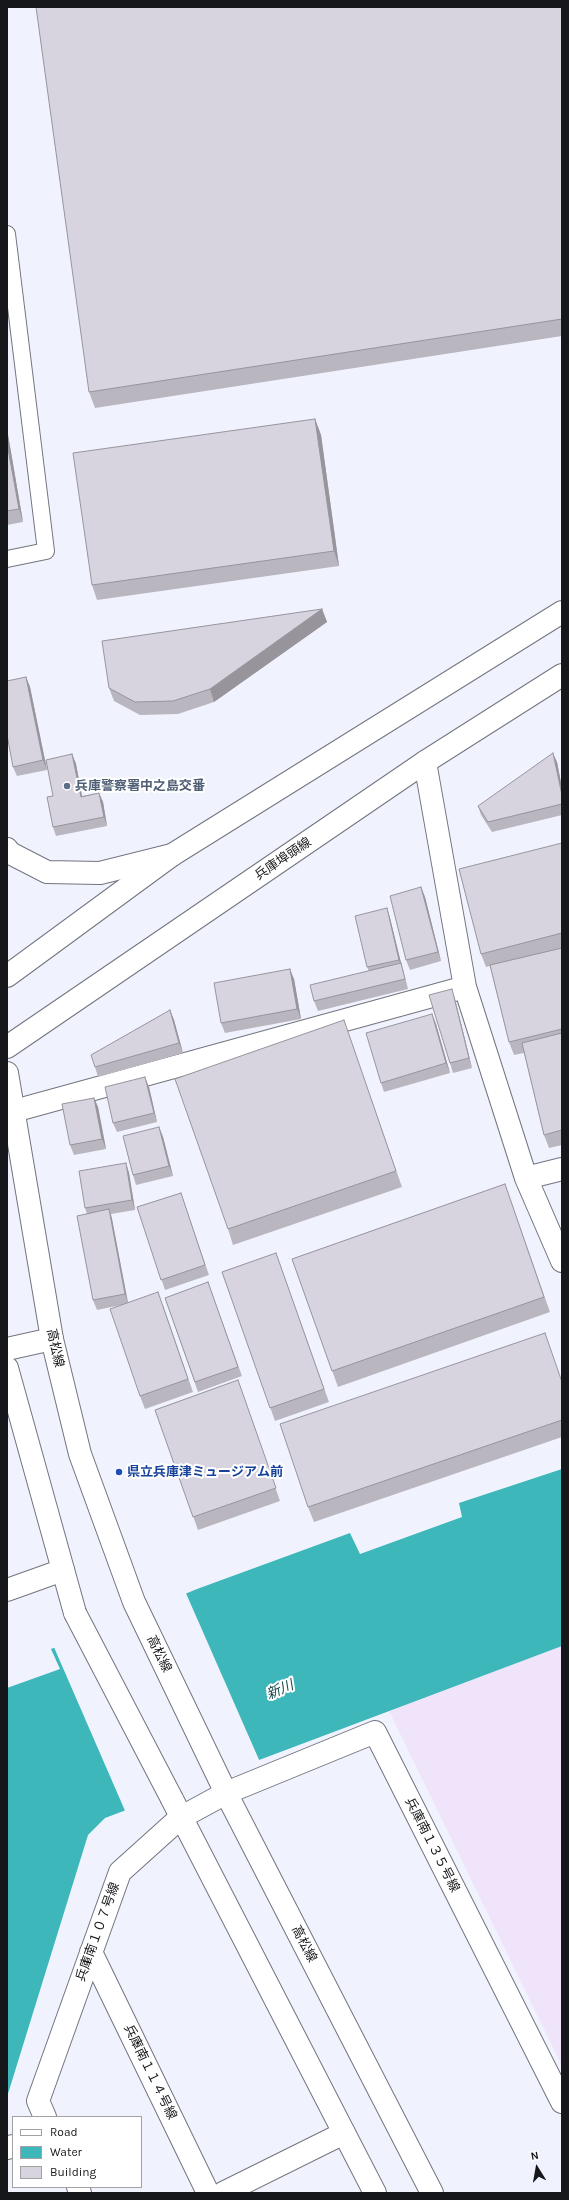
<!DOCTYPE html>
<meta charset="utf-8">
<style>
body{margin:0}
#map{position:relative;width:569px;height:2200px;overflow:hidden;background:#f0f3fd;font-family:Karla,sans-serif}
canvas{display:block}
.frame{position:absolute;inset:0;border:8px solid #16171a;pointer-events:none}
.legend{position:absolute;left:12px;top:2116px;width:130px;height:72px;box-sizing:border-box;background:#fff;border:1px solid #a2a2a3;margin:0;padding:5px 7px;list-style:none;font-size:12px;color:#16171a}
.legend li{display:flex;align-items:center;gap:8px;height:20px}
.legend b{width:20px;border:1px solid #a2a2a3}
.north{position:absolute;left:517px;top:2148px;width:40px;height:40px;-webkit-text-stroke:3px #fff;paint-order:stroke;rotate:349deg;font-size:11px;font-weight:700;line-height:16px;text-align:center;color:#16171a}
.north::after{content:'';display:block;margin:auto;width:14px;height:18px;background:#16171a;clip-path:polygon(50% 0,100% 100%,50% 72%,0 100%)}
</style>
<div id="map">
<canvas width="569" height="2200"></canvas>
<div class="frame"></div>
<ul class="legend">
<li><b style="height:5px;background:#fff"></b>Road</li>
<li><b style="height:11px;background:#3eb7ba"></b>Water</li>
<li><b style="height:11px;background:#d8d4df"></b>Building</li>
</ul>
<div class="north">N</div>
</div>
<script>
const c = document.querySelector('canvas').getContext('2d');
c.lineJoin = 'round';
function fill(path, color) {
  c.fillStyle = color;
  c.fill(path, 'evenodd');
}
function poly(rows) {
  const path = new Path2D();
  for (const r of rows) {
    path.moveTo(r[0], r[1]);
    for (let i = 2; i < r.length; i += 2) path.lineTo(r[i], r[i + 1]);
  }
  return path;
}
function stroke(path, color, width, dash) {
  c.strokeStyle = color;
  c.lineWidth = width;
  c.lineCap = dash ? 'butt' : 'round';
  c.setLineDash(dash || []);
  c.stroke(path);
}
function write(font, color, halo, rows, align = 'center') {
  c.font = font + ' Karla,"Noto Sans JP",sans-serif';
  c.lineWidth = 4;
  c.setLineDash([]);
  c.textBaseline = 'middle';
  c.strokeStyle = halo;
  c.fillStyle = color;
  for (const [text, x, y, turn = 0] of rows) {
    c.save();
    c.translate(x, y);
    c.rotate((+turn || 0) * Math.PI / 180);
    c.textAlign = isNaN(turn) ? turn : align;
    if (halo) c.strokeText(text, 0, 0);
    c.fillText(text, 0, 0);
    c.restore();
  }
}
const industrial = poly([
 [562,1646,562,2064,561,2064,389,1711]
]);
const water = poly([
 [562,1469,562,1646,105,1818,88,1835,7,2097,7,1688,60,1669,51,1649,197,1589,350,1533,360,1554,462,1517,459,1503]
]);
const pier = poly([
 [185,1591,260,1762,126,1813,53,1645]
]);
const lane = poly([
 [7,234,46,551,7,559]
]);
const street = poly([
 [425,762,465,987,526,1178,562,1261],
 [7,849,10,853,47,872,100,873,172,855],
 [14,1111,458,989],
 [526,1178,562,1169],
 [7,1349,52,1339],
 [7,1590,63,1570],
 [91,1952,208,2193],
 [45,2117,38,2101,120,1872,180,1818,226,1793,375,1732,562,2102],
 [7,2148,13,2146],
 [78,2187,80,2193],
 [223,2193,344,2133]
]);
const secondary = poly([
 [7,976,172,855,562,612],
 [7,1047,425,762,562,675]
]);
const primary = poly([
 [7,1073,52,1339,80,1454,134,1602,226,1793,432,2193],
 [7,1368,75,1613],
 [172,1799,375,2193]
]);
const primaryBridge = poly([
 [75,1613,172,1799]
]);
const wall = poly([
 [562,7,562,336,95,408,89,392],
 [315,419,321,435,339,566,97,600,92,585],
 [7,429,23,522,7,525],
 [322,609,327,622,214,702,178,714,140,715,114,701,109,688],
 [26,677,30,687,47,770,17,776,13,767],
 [72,754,76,764,82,796,99,793,103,802,107,826,56,836,53,827,53,796],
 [557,762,562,788,562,815,492,832,481,815,478,806],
 [562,843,562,1145,549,1148,544,1135,524,1053,514,1055,509,1042,490,966,486,967,481,954],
 [421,887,425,897,441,961,410,970,406,960],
 [387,908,390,918,402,967,408,989,318,1011,314,1001,369,971,367,967],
 [294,979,301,1019,225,1033,221,1023],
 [455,999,472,1068,453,1073,450,1063],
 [170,1010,174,1020,183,1053,98,1077,95,1067],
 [432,1014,436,1024,450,1073,384,1092,381,1083],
 [349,1036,402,1187,233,1245,228,1229],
 [149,1087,157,1122,117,1132,113,1123],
 [94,1098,98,1107,106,1149,74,1155,70,1145],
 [159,1127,163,1137,173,1176,136,1185,133,1175],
 [126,1163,129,1173,135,1210,111,1214,112,1219,128,1302,163,1305,193,1392,145,1409,140,1396,121,1305,97,1310,93,1300,87,1214,85,1208],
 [505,1184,550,1312,338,1387,292,1259],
 [181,1193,209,1275,165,1290,137,1207],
 [276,1253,329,1402,275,1421,222,1272],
 [208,1282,242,1376,198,1392,165,1298],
 [238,1380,280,1501,198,1530,155,1410],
 [562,1381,562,1437,314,1522,308,1507]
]);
const shadedWall = poly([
 [315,419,321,435,339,566,334,551],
 [7,429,23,522,19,509,7,443],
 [322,609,327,622,214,702,210,689],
 [26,677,30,687,47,770,43,760],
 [553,753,557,762,562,788,562,795],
 [72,754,76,764,84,807,81,797],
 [99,793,103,802,107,826,104,817],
 [421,887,425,897,441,961,438,952],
 [387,908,390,918,402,967,408,989,399,960],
 [290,969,294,979,301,1019,297,1009],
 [452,989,455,999,472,1068,469,1058],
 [170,1010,174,1020,183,1053,179,1043],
 [432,1014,436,1024,450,1073,446,1063],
 [145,1077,149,1087,157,1122,154,1113],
 [94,1098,98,1107,106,1149,102,1139],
 [159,1127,163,1137,173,1176,169,1166],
 [126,1163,129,1173,135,1210,132,1200],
 [109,1209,112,1219,128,1304,125,1294]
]);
const building = poly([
 [36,7,562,7,562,319,89,392,36,7],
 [315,419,334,551,92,585,73,453,315,419],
 [7,443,19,509,7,511,7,443],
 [322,609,210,689,173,701,135,702,109,688,102,641,322,609],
 [26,677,43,760,13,767,7,735,7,681,26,677],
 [553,753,562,795,562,804,488,822,478,806,553,753],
 [72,754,81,797,99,793,104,817,53,827,47,797,53,796,46,760,72,754],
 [562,843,562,933,481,954,459,869,562,843],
 [421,887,438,952,406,960,390,896,421,887],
 [387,908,399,960,367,967,355,916,387,908],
 [562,948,562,1029,509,1042,490,965,562,948],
 [401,963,405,979,314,1001,310,985,401,963],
 [290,969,297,1009,221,1023,214,983,290,969],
 [452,989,469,1058,450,1063,429,995,452,989],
 [170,1010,179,1043,95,1067,91,1055,170,1010],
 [432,1014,446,1063,381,1083,366,1033,432,1014],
 [344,1020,396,1171,228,1229,175,1079,344,1020],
 [562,1033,562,1130,544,1135,522,1043,562,1033],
 [145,1077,154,1113,113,1123,105,1087,145,1077],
 [94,1098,102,1139,70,1145,62,1104,94,1098],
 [159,1127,169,1166,133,1175,123,1136,159,1127],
 [126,1163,132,1200,85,1208,79,1171,126,1163],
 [505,1184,544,1297,332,1371,292,1259,505,1184],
 [181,1193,205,1265,161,1280,137,1207,181,1193],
 [109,1209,125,1294,93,1300,77,1216,109,1209],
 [276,1253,324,1389,270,1408,222,1272,276,1253],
 [208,1282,238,1367,195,1382,165,1298,208,1282],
 [158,1292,188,1379,140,1396,110,1309,158,1292],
 [545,1333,562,1382,562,1420,308,1507,280,1424,545,1333],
 [238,1380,276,1488,193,1517,155,1410,238,1380]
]);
const markers = [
 [67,786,4,"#5c6f8a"],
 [119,1472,4,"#1a4fb4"]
];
const serviceNames = [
 ["兵庫警察署中之島交番",75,786]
];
const streetNames = [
 ["兵庫埠頭線",283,859,-34],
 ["高松線",55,1348,78],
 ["高松線",159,1654,64],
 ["兵庫南１３５号線",432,1845,63],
 ["兵庫南１０７号線",98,1932,-70],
 ["高松線",304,1944,63],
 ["兵庫南１１４号線",150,2072,64]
];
const transitNames = [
 ["県立兵庫津ミュージアム前",127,1472]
];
const waterNames = [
 ["新川",280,1690,-23]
];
fill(industrial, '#efe4f9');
fill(water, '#3eb7ba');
fill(pier, '#f0f3fd');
stroke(lane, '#72757e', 18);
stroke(street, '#72757e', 24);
stroke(secondary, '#72757e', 24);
stroke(primary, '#72757e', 24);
stroke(lane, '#fff', 16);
stroke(street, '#fff', 22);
stroke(secondary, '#fff', 22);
stroke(primary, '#fff', 22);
stroke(primaryBridge, '#72757e', 24, []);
stroke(primaryBridge, '#fff', 22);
fill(wall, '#bab6c0');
fill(shadedWall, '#97949c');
fill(building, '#d8d4df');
stroke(building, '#97949c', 1);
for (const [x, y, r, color] of markers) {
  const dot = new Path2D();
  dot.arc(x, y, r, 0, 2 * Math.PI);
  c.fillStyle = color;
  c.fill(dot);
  stroke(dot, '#fff', 1.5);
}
write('bold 13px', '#4e5e75', '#fff', serviceNames, 'left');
write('13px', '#16171a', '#fff', streetNames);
write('bold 13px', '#164399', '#fff', transitNames, 'left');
write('italic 14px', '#15494b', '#fff', waterNames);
</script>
